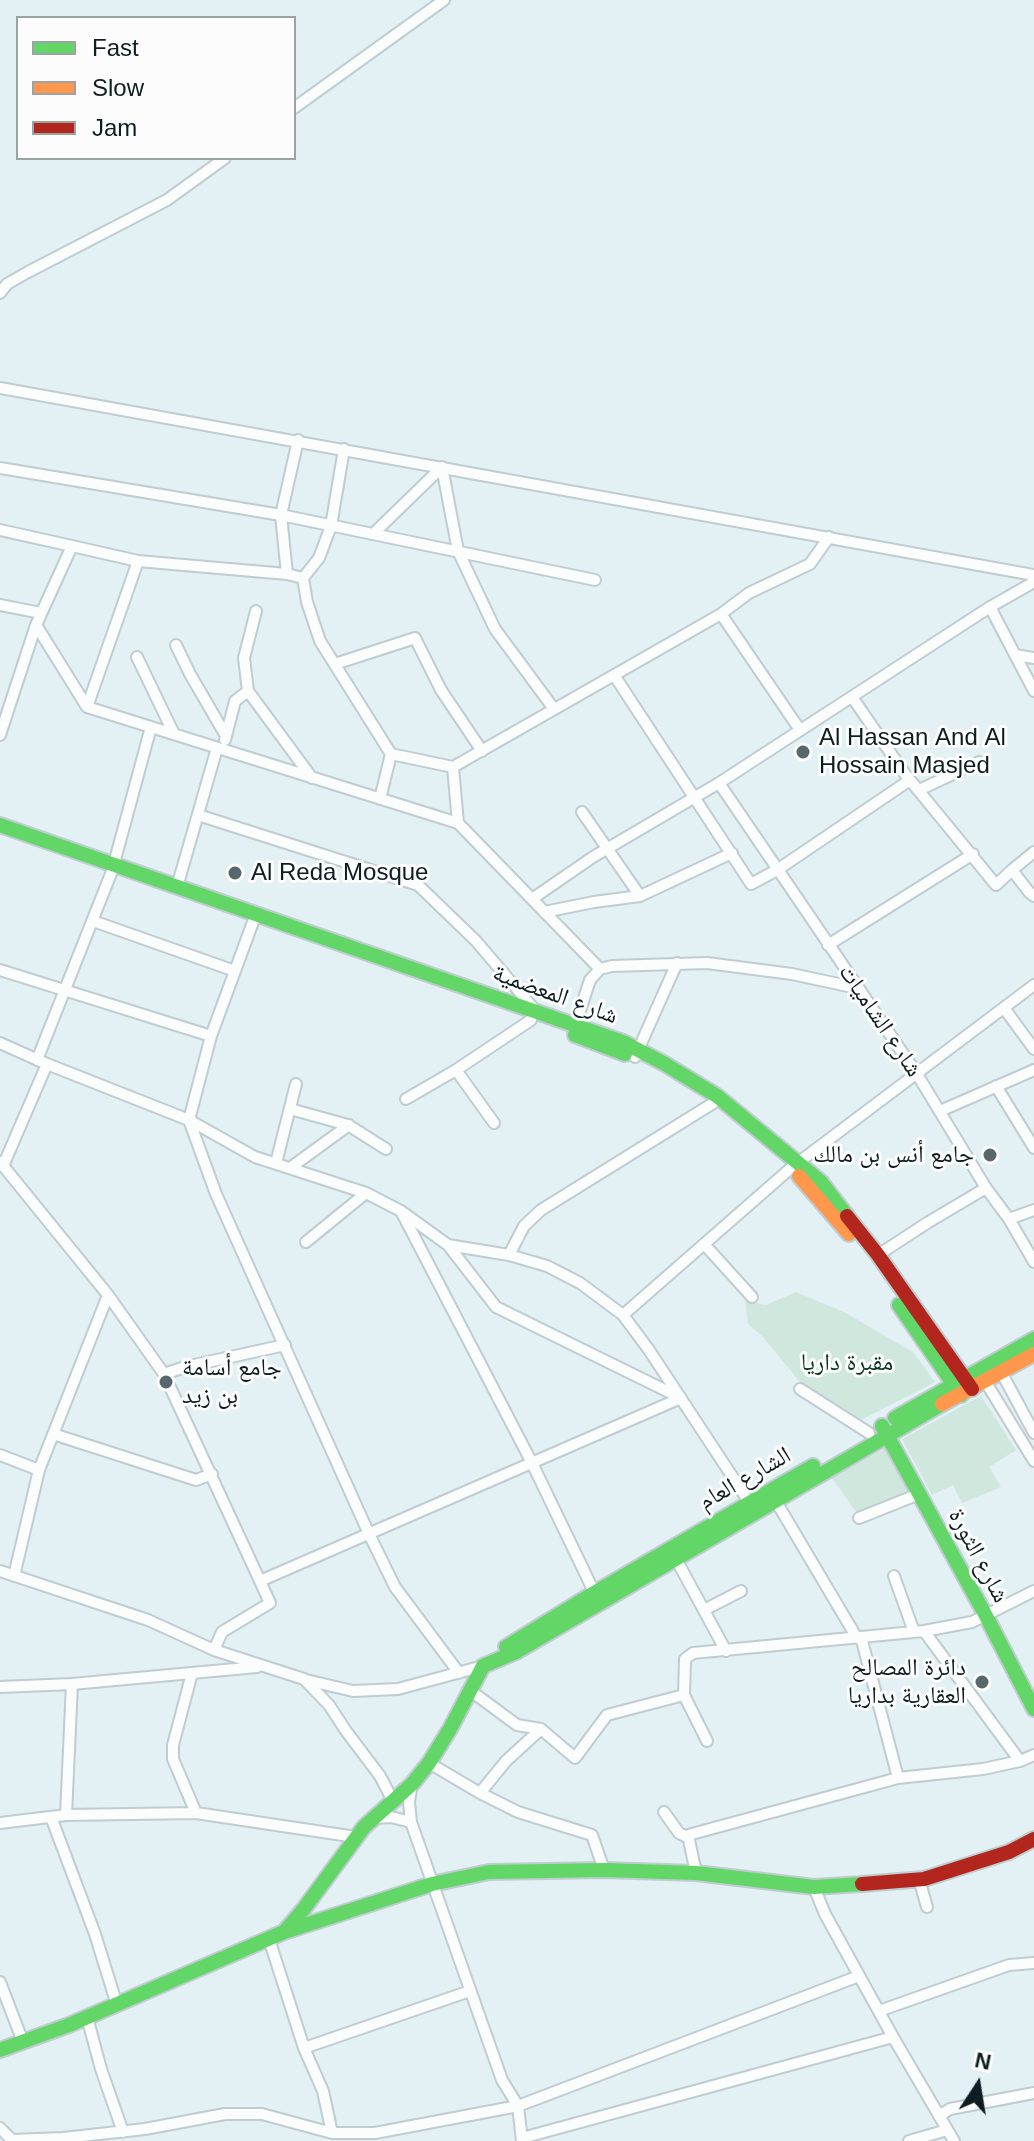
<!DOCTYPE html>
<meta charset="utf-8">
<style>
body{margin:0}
#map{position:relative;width:1034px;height:2141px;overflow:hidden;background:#e3f0f4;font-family:Helvetica,sans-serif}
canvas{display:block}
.legend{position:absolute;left:16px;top:16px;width:280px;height:144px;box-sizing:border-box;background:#fcfcfc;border:2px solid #9ca3a5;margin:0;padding:10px 14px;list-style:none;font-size:24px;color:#0d1d22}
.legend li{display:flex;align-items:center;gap:16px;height:40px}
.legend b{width:40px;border:2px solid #9ca3a5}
.north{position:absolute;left:938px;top:2045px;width:80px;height:80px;-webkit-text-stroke:6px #fcfcfc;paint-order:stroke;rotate:12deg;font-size:22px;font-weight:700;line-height:32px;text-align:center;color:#0d1d22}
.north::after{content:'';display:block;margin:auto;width:28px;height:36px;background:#0d1d22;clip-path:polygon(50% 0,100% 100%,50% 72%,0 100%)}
</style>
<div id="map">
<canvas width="1034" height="2141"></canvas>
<ul class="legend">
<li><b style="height:10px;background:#63d668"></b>Fast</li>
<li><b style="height:10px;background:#ff974d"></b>Slow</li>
<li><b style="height:10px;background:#b3261e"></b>Jam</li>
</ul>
<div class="north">N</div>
</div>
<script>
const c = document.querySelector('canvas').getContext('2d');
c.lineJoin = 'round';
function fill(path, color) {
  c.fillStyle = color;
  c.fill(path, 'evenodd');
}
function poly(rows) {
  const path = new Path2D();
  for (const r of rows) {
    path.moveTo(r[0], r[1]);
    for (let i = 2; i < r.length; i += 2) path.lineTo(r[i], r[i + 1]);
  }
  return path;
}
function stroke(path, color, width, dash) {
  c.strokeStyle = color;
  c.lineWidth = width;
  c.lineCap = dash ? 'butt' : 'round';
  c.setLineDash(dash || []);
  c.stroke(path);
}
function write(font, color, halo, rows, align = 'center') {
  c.font = font + ' Helvetica,"Noto Naskh Arabic",sans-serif';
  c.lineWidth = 6;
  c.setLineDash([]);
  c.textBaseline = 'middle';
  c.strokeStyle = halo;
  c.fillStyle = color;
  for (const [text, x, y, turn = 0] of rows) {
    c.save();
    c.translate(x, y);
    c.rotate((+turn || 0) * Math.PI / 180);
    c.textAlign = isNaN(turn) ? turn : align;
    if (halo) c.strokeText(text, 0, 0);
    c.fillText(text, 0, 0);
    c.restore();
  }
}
const green = poly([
 [796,1292,846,1313,914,1353,935,1382,859,1421,804,1387,763,1337,748,1324,745,1301,766,1305],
 [981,1396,1016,1450,989,1467,1001,1487,962,1503,953,1485,932,1495,902,1439],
 [885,1448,910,1495,857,1513,832,1478]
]);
const street = poly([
 [294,108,444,0],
 [0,293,7,284,28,272,167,200,225,158],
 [0,388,1034,575],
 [344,449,331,526,319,558,303,578,307,602,320,641,391,754],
 [442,467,458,551,495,629,554,709],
 [0,468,281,515,595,580],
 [0,530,72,546],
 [373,534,442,467],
 [287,574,281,515,298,440],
 [0,605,41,613],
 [990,607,1034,691],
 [256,611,244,658,248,691,312,778],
 [721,614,800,730],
 [36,625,87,707,458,823],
 [176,645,190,674,226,736],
 [1015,655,1034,658],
 [137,657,174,734],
 [335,664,415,638,441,690,482,751],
 [614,675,751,884,777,870,910,780],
 [852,697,905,774,996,885,1012,870,1029,892,1034,896],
 [87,707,138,561],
 [0,735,36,625,72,546,138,561,287,574,303,578],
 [225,740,235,701,248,691],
 [453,767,458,823,600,969],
 [719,783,917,1074,986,1188,1009,1219,1034,1262],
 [919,790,979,762],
 [380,799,391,754,453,767,721,614,749,593,810,564,829,537],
 [582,812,640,896],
 [198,815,418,885,476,941,534,1009],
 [1012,870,1034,852],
 [177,887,217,748],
 [532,899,593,857,719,783,990,607,1034,582],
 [544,912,594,902,640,896,732,853],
 [93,921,235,971],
 [253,922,211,1036,189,1120,216,1194,369,1534,395,1587,459,1673],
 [828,945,973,854],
 [0,970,211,1036],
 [1004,1008,1034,1049],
 [574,1029,590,980,600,969,612,966,707,963,792,974,857,988],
 [0,1043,47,1064,189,1120,255,1157,366,1193,401,1211,448,1245,509,1255,547,1266,580,1283,623,1315,649,1350,753,1508],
 [635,1057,677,963],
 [37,1060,112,871,151,727],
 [456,1070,494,1123],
 [996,1086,1034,1148],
 [406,1099,456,1070,531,1020],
 [290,1109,348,1125,386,1149],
 [940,1111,1034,1070],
 [0,1162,108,1295,164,1374,260,1581,681,1398],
 [276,1163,296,1084],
 [3,1166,47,1064],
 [290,1168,349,1125],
 [402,1213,532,1463,597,1598],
 [1009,1219,1034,1210],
 [306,1242,366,1193],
 [704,1244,752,1297],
 [448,1245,496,1307,679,1397],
 [509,1255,524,1226,541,1210,715,1102],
 [878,1255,927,1223,986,1188],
 [623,1315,791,1168,1034,985],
 [999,1368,1034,1433],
 [164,1374,185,1367,285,1345],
 [982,1376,1034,1461],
 [800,1389,869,1433],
 [53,1434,196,1480,212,1474],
 [0,1455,39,1470,14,1576],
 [39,1470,108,1295],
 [774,1498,857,1638],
 [859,1518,919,1494],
 [676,1559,726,1651],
 [0,1571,148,1620,214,1650,304,1679,329,1705,346,1731,380,1776,393,1801],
 [894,1576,914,1632],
 [704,1610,741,1591],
 [924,1631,1020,1761],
 [861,1637,898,1778],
 [214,1650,222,1632,270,1603,260,1581],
 [192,1673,173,1745,173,1759,196,1813],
 [306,1680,353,1691,398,1689,483,1666],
 [0,1687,72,1684,257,1667],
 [471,1691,517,1725,541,1729],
 [684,1695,707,1741],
 [429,1763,480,1793,518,1812,592,1835,604,1870],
 [480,1793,506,1761,541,1729,575,1758,607,1715,684,1695,685,1659,693,1653,924,1631,972,1622,1034,1591],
 [664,1812,679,1833,689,1838],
 [66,1815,72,1684],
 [51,1817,95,1934,117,2005],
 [375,1818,391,1817,411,1822,502,2080,518,2106,522,2141],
 [411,1822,409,1802,412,1784],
 [0,1823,66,1815,196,1813,356,1837],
 [696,1873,688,1835,898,1778,983,1769,1020,1761,1034,1755],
 [919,1879,927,1907],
 [814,1887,825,1914,893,2037,954,2141],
 [269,1939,304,2048,323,2091,332,2133],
 [0,1982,23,2042],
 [879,2011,1009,1965,1034,1963],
 [87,2017,101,2069,123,2132],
 [304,2048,470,1991],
 [939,2116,950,2109,1034,2093],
 [0,2128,13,2141],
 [522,2138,893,2037],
 [12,2140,63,2138,145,2129,225,2114,262,2114,332,2133,375,2133,518,2106,859,1976],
 [909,2141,947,2130]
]);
const fast = poly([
 [0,825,623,1042,665,1064,717,1096,821,1182,847,1216],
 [575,1035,625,1054],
 [899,1305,961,1395],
 [895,1418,1034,1339],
 [882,1426,986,1616,1034,1709],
 [506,1647,594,1593,813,1466],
 [284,1932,303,1910,364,1827,412,1784,429,1763,450,1729,483,1666,516,1652,942,1404],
 [0,2050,69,2025,284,1932,432,1884,489,1872,604,1870,696,1873,814,1887,862,1884]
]);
const slow = poly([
 [799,1176,849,1234],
 [942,1404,1034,1354]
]);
const jam = poly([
 [847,1216,878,1255,972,1389],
 [862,1884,924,1879,1009,1852,1034,1839]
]);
const markers = [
 [803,752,8,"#58676c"],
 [235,873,8,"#58676c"],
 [990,1155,8,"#58676c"],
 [166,1382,8,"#58676c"],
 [982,1682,8,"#58676c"]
];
const poiNames = [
 ["Al Hassan And Al",819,738],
 ["Hossain Masjed",819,766],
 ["Al Reda Mosque",251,873],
 ["جامع أنس بن مالك",974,1155,"right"],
 ["جامع أسامة",182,1368],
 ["بن زيد",182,1396],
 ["دائرة المصالح",966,1668,"right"],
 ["العقارية بداريا",966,1696,"right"]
];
const streetNames = [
 ["شارع المعضمية",555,995,20],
 ["شارع الشاميات",880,1021,56],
 ["الشارع العام",745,1479,-30],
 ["شارع الثورة",978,1556,62]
];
const parkNames = [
 ["مقبرة داريا",847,1363]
];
fill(green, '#cfe7dc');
stroke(street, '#bfccd0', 14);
stroke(fast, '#bfccd0', 18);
stroke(slow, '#bfccd0', 18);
stroke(jam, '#bfccd0', 18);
stroke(street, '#fbfdfd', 10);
stroke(fast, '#63d668', 14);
stroke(slow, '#ff974d', 14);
stroke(jam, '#b3261e', 14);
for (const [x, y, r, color] of markers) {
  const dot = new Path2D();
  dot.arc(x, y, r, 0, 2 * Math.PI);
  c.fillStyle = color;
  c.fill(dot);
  stroke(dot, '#fcfcfc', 3);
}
write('24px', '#0d1d22', '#fcfcfc', poiNames, 'left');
write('24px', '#0d1d22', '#fcfcfc', streetNames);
write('24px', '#0a351e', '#fcfcfc', parkNames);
</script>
